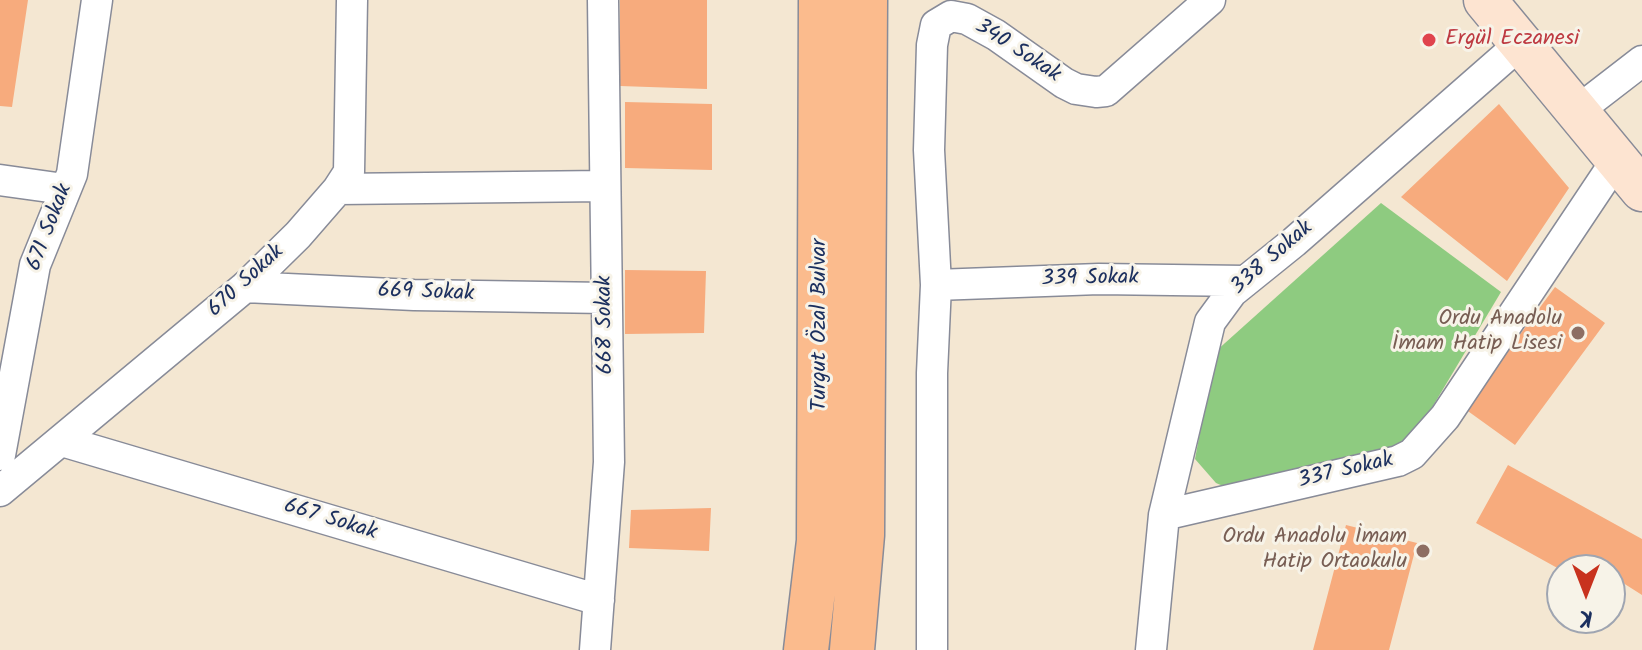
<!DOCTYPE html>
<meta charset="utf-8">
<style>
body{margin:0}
#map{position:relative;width:1642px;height:650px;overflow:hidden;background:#f4e7d2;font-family:Kalam,sans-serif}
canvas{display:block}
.north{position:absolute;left:1546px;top:554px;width:80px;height:80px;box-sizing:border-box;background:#f7f3e8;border:2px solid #9fa5b1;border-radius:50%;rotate:180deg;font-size:22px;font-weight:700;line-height:32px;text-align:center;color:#1b2f5e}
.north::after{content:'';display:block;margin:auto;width:28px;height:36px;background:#c8321e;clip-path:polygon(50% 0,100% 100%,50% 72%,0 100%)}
</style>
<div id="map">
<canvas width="1642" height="650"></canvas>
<div class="north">K</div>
</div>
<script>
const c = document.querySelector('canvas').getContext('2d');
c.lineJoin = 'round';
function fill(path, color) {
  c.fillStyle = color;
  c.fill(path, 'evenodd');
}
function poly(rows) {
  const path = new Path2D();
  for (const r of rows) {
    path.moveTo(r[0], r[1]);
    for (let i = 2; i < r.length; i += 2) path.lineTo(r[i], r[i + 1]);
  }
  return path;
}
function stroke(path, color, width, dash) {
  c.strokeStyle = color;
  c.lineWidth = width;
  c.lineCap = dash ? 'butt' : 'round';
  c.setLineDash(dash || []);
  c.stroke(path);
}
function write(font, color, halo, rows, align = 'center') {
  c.font = font + ' Kalam,sans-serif';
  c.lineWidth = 6;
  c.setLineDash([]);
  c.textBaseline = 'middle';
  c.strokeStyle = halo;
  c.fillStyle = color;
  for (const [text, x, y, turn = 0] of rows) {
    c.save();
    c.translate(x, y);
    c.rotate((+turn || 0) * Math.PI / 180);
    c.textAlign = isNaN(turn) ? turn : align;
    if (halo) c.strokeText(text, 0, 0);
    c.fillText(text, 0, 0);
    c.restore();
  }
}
const green = poly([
 [1381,203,1501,292,1424,421,1397,450,1230,489,1216,483,1195,459,1215,352]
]);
const building = poly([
 [0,0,28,0,12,107,0,106],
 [620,0,707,0,707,89,620,86],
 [625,102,712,104,712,170,625,168],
 [1499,104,1569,188,1507,281,1401,197],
 [625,270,706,271,704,333,625,334],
 [1555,287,1605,323,1515,445,1465,409],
 [1508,465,1642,539,1642,595,1620,581,1610,598,1610,570,1561,570,1476,523],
 [711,508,709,551,629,548,631,510],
 [1346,525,1417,543,1389,650,1313,650]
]);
const street = poly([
 [1576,112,1642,61],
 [0,180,64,189],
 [338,189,604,186],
 [936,285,1099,279,1245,281],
 [245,287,414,295,606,298],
 [62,441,599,600],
 [0,455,35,265,72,174,97,0],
 [0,491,245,287,298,235,338,189,349,172,352,0],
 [1164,515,1398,461,1412,454,1445,417,1616,161],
 [595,650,609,462,603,0],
 [932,650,932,373,936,285,929,150,932,45,936,25,951,16,967,19,996,35,1064,83,1076,89,1096,92,1106,91,1210,0],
 [1151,650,1164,515,1210,322,1232,292,1294,242,1520,44]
]);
const secondary = poly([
 [1485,0,1642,190]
]);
const highway = poly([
 [806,650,819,541,821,0],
 [852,650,862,535,865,0]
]);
const markers = [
 [1429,40,8,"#e0444e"],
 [1578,333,8,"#8d6e63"],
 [1423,551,8,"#8d6e63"]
];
const healthNames = [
 ["Ergül Eczanesi",1445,40]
];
const streetNames = [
 ["340 Sokak",1017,52,33],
 ["671 Sokak",51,228,-69],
 ["338 Sokak",1273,259,-41],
 ["339 Sokak",1090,280,-1],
 ["670 Sokak",247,282,-43],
 ["669 Sokak",426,294,2],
 ["668 Sokak",607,325,-91],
 ["Turgut Özal Bulvar",821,325,-90],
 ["337 Sokak",1346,472,-13],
 ["667 Sokak",330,521,17]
];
const educationNames = [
 ["Ordu Anadolu",1562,320],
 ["İmam Hatip Lisesi",1562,345],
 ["Ordu Anadolu İmam",1407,538],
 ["Hatip Ortaokulu",1407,563]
];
fill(green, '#8ecb80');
fill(building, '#f7ab7d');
stroke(street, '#888b98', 33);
stroke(secondary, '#888b98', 45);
stroke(highway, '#888b98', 47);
stroke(street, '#fff', 30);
stroke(secondary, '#fde4d1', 42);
stroke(highway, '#fbbb8d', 44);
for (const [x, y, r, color] of markers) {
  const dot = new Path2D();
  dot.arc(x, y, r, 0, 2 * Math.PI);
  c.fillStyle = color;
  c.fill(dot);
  stroke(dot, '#f7f3e8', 3);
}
write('22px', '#be3a42', '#f7f3e8', healthNames, 'left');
write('22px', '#1b2f5e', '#f7f3e8', streetNames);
write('22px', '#785e54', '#f7f3e8', educationNames, 'right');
</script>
